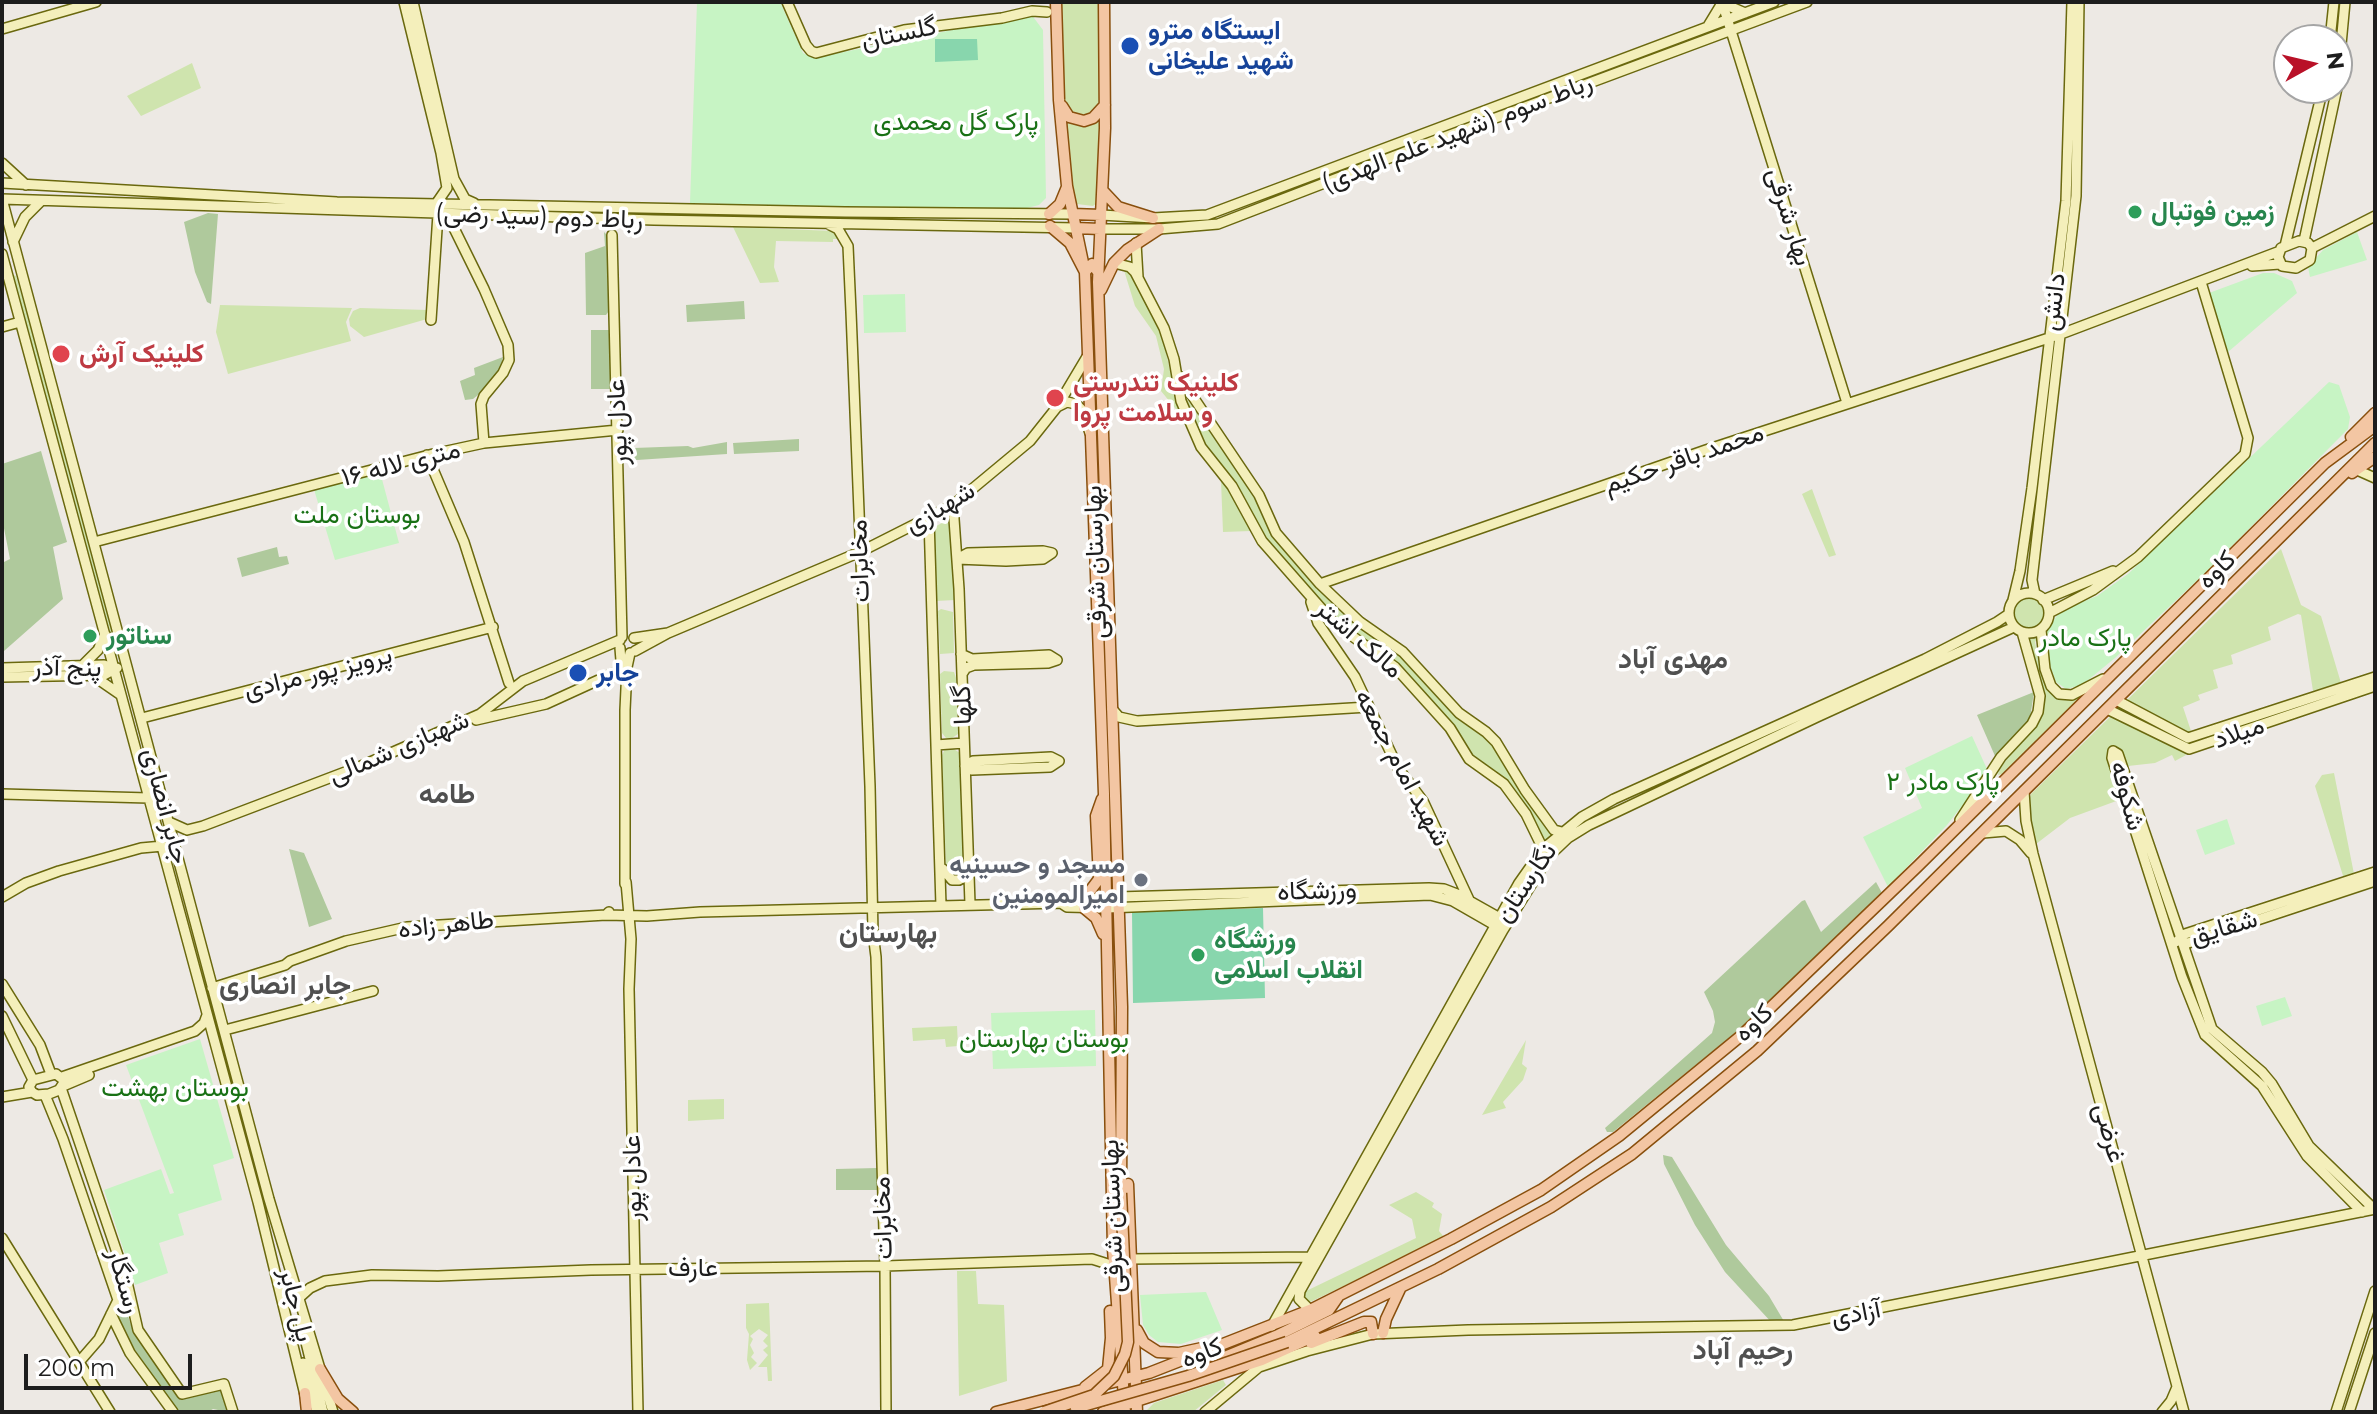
<!DOCTYPE html>
<meta charset="utf-8">
<style>
body{margin:0}
#map{position:relative;width:2377px;height:1414px;overflow:hidden;background:#ede9e4;font-family:Montserrat,sans-serif}
canvas{display:block}
.frame{position:absolute;inset:0;border:4px solid #1d1d1d;pointer-events:none}
.north{position:absolute;left:2273px;top:24px;width:80px;height:80px;box-sizing:border-box;background:#fff;border:2px solid #a5a5a5;border-radius:50%;rotate:82deg;font-size:22px;font-weight:700;line-height:32px;text-align:center;color:#1d1d1d}
.north::after{content:'';display:block;margin:auto;width:28px;height:36px;background:#b91128;clip-path:polygon(50% 0,100% 100%,50% 72%,0 100%)}
.scale{position:absolute;left:24px;top:1354px;width:168px;height:36px;box-sizing:border-box;border:4px solid #1d1d1d;border-top:0;padding-left:10px;font-size:24px;line-height:28px;white-space:nowrap;color:#1d1d1d;-webkit-text-stroke:6px #fff;paint-order:stroke}
</style>
<div id="map">
<canvas width="2377" height="1414"></canvas>
<div class="frame"></div>
<div class="north">N</div>
<div class="scale">200 m</div>
</div>
<script>
const c = document.querySelector('canvas').getContext('2d');
c.lineJoin = 'round';
function fill(path, color) {
  c.fillStyle = color;
  c.fill(path, 'evenodd');
}
function poly(rows) {
  const path = new Path2D();
  for (const r of rows) {
    if (r.length === 3) {
      path.moveTo(r[0] + r[2], r[1]);
      path.arc(r[0], r[1], r[2], 0, 2 * Math.PI);
      continue;
    }
    path.moveTo(r[0], r[1]);
    for (let i = 2; i < r.length; i += 2) path.lineTo(r[i], r[i + 1]);
  }
  return path;
}
function stroke(path, color, width, dash) {
  c.strokeStyle = color;
  c.lineWidth = width;
  c.lineCap = dash ? 'butt' : 'round';
  c.setLineDash(dash || []);
  c.stroke(path);
}
function write(font, color, halo, rows, align = 'center') {
  c.font = font + ' Montserrat,Vazirmatn,sans-serif';
  c.lineWidth = 7;
  c.setLineDash([]);
  c.textBaseline = 'middle';
  c.strokeStyle = halo;
  c.fillStyle = color;
  for (const [text, x, y, turn = 0] of rows) {
    c.save();
    c.translate(x, y);
    c.rotate((+turn || 0) * Math.PI / 180);
    c.textAlign = isNaN(turn) ? turn : align;
    if (halo) c.strokeText(text, 0, 0);
    c.fillText(text, 0, 0);
    c.restore();
  }
}
const grass = poly([
 [1060,2,1098,2,1100,95,1098,107,1088,115,1073,114,1064,101],
 [192,63,201,88,141,116,127,96],
 [1064,114,1069,119,1102,114,1098,202,1093,206,1077,204,1072,194],
 [733,227,834,231,839,233,840,239,833,239,833,242,776,241,774,267,779,282,760,283],
 [1123,267,1129,270,1160,325,1174,389,1184,419,1161,391,1164,369,1156,336,1135,306],
 [12,274,16,276,35,340,119,652,117,657],
 [220,305,352,308,346,322,351,341,228,374,216,332],
 [360,308,428,310,427,319,364,337,350,326,349,319,353,311],
 [1183,393,1255,497,1272,534,1318,587,1346,615,1402,655,1493,744,1553,834,1543,843,1522,803,1477,763,1395,663,1334,619,1263,538,1202,439,1185,403],
 [1221,481,1232,493,1251,531,1223,532],
 [1812,489,1836,555,1829,557,1802,494],
 [950,519,955,600,936,601,934,527],
 [2281,549,2301,605,2321,616,2341,683,2313,691,2301,615,2298,614,2268,627,2271,640,2231,655,2233,664,2213,670,2218,688,2198,695,2200,700,2183,707,2191,731,2190,734,2125,702],
 [2029,614,16],
 [941,609,953,612,954,653,940,654,938,611],
 [2038,638,2035,642,2039,662,2053,694,2086,692,2002,774,1998,775,1999,769,2020,743,2043,695,2028,639],
 [944,671,954,672,956,678,958,734,952,738,946,738,942,733,940,674],
 [2112,715,2184,751,2186,755,2175,761,2172,755,2155,763,2128,766,2118,748,2109,749,2107,752,2119,800,2070,818,2036,844,2033,842,2028,803,2031,794],
 [952,748,960,753,965,875,953,876,946,867,942,755,945,749],
 [2334,773,2354,874,2344,879,2315,786,2322,775],
 [957,1026,958,1046,946,1047,945,1039,913,1041,912,1028],
 [1526,1040,1522,1064,1527,1068,1523,1080,1503,1102,1506,1108,1482,1115],
 [724,1099,724,1119,688,1121,688,1100],
 [1416,1192,1434,1203,1432,1207,1442,1214,1439,1231,1445,1238,1310,1302,1303,1300,1302,1293,1416,1238,1412,1219,1389,1205],
 [957,1271,976,1271,978,1304,1004,1305,1007,1381,959,1396],
 [769,1303,772,1381,768,1381,767,1367,758,1367,768,1355,763,1350,768,1346,763,1341,768,1335,759,1329,750,1336,753,1339,750,1345,754,1353,751,1357,757,1363,750,1370,747,1360,749,1334,746,1328,746,1304],
 [1223,1380,1226,1385,1193,1412,1145,1412,1154,1403]
]);
const forest = poly([
 [208,213,218,214,211,304,207,302,195,272,184,222],
 [604,232,609,237,609,311,606,315,586,315,585,253,605,246],
 [744,301,745,319,687,322,686,305],
 [591,330,610,330,610,389,591,389],
 [503,357,500,372,483,391,473,399,465,400,460,381,475,375,474,368],
 [799,439,799,451,734,454,733,443],
 [727,442,727,454,622,461,623,454,632,454,634,448,688,446,693,448],
 [41,451,67,542,53,547,63,599,4,651,2,563,10,559,2,518,2,464],
 [277,547,279,557,287,556,289,564,242,577,237,558],
 [2034,692,2030,718,2013,741,1995,756,1977,715],
 [289,849,304,853,332,919,309,927],
 [1876,882,1882,893,1751,1020,1613,1132,1607,1132,1605,1128,1712,1033,1715,1022,1713,1011,1704,992,1802,901,1805,900,1821,932],
 [1663,1155,1672,1157,1726,1245,1769,1296,1785,1323,1772,1323,1725,1272,1695,1225,1664,1164],
 [877,1168,877,1190,836,1190,836,1169],
 [123,1301,133,1331,179,1397,221,1388,228,1412,213,1409,208,1412,178,1412,131,1346,116,1319]
]);
const park = poly([
 [697,2,780,2,803,53,814,58,1031,14,1043,30,1046,198,1039,205,1027,208,963,210,690,203],
 [2357,232,2367,260,2310,277,2308,267,2323,250],
 [2263,273,2274,273,2292,281,2297,293,2228,352,2209,293],
 [905,294,906,332,864,333,863,295],
 [2329,382,2339,385,2350,417,2348,429,2207,571,2115,658,2082,685,2066,689,2056,682,2044,648,2046,632,2060,611,2097,596,2128,574],
 [379,468,399,543,335,560,313,486],
 [1972,736,1987,769,1983,779,1947,825,1888,887,1863,837,1922,808,1905,768],
 [2227,819,2235,844,2205,855,2196,830],
 [2285,997,2292,1016,2262,1026,2256,1006],
 [1095,1010,1096,1066,993,1069,991,1013],
 [200,1039,234,1158,213,1165,222,1200,178,1214,184,1235,159,1243,168,1273,135,1285,104,1190,161,1169,170,1194,174,1193,126,1065],
 [1206,1292,1222,1330,1181,1344,1158,1342,1149,1335,1143,1325,1140,1295]
]);
const pitch = poly([
 [935,39,977,39,978,60,935,62],
 [1263,908,1265,998,1133,1003,1132,912]
]);
const secondary = poly([
 [404,2,441,153,447,188,436,204],
 [413,2,454,179,465,199,474,203],
 [787,2,806,45,811,51,816,53,904,30,1002,18,1032,11,1047,12],
 [1722,2,1847,403],
 [1708,26,1722,3,1745,13],
 [2,29,96,2],
 [2330,40,2334,2],
 [2337,87,2345,2],
 [2,163,26,185],
 [2,183,337,202,845,212,1073,214],
 [2,199,269,1199,333,1412],
 [2,199,654,220,1076,228],
 [447,214,484,289,508,345,509,360,503,373,484,396,481,404,484,443],
 [1101,215,1153,218,1207,215,1774,2],
 [828,224,838,229,848,246,851,312,870,786,873,933,876,957,885,1266,886,1412],
 [1100,229,1159,229,1218,224,1431,142,1807,2],
 [612,235,622,637],
 [2299,241,2308,243,2312,248,2310,260,2296,268,2282,266,2278,257,2281,248,2299,241],
 [2304,241,2337,88],
 [13,242,25,217,40,202],
 [1136,243,1138,277],
 [2285,246,2323,88],
 [2312,248,2375,216],
 [2,254,258,1202,306,1399],
 [1114,263,1130,267,1135,272,1164,328,1174,359,1181,401,1201,447,1232,486,1262,541,1334,623,1395,667,1450,728,1469,759,1504,784,1526,814,1543,849],
 [2252,266,2280,264],
 [431,320,438,214],
 [2,327,20,322],
 [1179,376,1259,495,1276,533,1320,584,1360,622,1403,652,1459,713,1486,732,1496,742,1525,790,1554,830,1562,832],
 [1057,407,1067,402,1076,404,1082,410,1090,433],
 [427,455,464,542,509,683],
 [2357,470,2375,478],
 [953,505,959,589,970,904],
 [929,519,941,906],
 [94,542,433,454,484,443,618,430],
 [1043,551,1052,553,1043,559,1006,561,957,559,968,553,1043,551],
 [1320,584,1706,450,2061,334,2280,251],
 [2029,613,20],
 [2035,594,2032,580,2076,196,2079,2],
 [2013,600,2020,571,2032,488,2066,201,2072,2],
 [2043,600,2113,571],
 [1311,602,1318,623,1355,677,1398,768,1423,801,1470,902],
 [2049,613,2093,590,2138,557,2245,454,2248,438,2201,282],
 [2041,630,2045,669,2051,686,2059,694,2072,695,2103,679],
 [668,633,860,552,953,505,1030,441,1057,407,1088,355],
 [634,638,668,633,635,651],
 [620,648,622,673],
 [961,654,972,659,1049,655,1057,660,1048,663,974,665,966,668,962,674],
 [83,665,98,650,105,634],
 [2,668,104,665,114,669],
 [92,675,121,695],
 [2,677,104,675,117,668],
 [2116,700,2188,738,2375,677],
 [1112,709,1119,717,1137,721,1368,707],
 [2107,709,2189,749,2375,686],
 [142,718,493,627],
 [476,720,546,704,627,667],
 [936,745,964,743],
 [2113,751,2118,754,2212,1029,2262,1072,2272,1084,2309,1146,2374,1209],
 [2113,751,2112,758,2182,977,2205,1035,2262,1086,2307,1156,2362,1212],
 [1051,757,1059,761,1050,767,972,770,965,766,973,761,1051,757],
 [2024,791,2026,821,2033,854,2184,1412],
 [2,794,149,798],
 [1960,820,2001,757,2032,724,2038,712,2040,696,2022,632],
 [169,822,187,830,203,826,361,766,480,714,523,681,620,640],
 [1983,833,2006,831,2020,840,2031,853],
 [943,869,952,880,959,880,969,874],
 [626,882,631,939,629,989,638,1412],
 [625,884,625,710,627,667,630,653],
 [2,897,26,883,59,871,141,848,163,846],
 [1061,903,1067,907,1107,908,1430,895,1453,901,1500,928],
 [606,915,647,916,700,912,1061,903,1068,900,1118,897,1429,888,1444,889,1457,894,1505,921],
 [2180,941,2188,943,2375,881],
 [2176,942,2185,934,2375,872],
 [2,984,40,1045,51,1074],
 [212,988,285,965,290,961,346,941,407,927,606,915,609,912],
 [2,1016,33,1080],
 [225,1030,373,991],
 [56,1074,65,1081,59,1090,49,1094,37,1095,32,1092,29,1087,33,1080,56,1074],
 [62,1077,195,1031,204,1023,207,1015],
 [63,1086,89,1075],
 [61,1088,127,1282,138,1330,182,1394,224,1384,233,1412],
 [45,1095,63,1139,118,1300],
 [2,1097,32,1092],
 [2,1238,110,1412],
 [1130,1259,1310,1257],
 [300,1297,310,1288,325,1281,372,1275,438,1276,591,1270,885,1266,1092,1259,1114,1266],
 [1310,1310,1299,1299,1300,1291,1503,930,1549,856,1568,838,1589,825,1817,717,2014,627],
 [111,1314,130,1353,173,1412],
 [301,1322,323,1412],
 [1272,1326,1519,883,1543,849,1582,817,1614,799,1925,659,1997,622,2009,614],
 [79,1362,99,1339,120,1296],
 [303,1363,317,1412],
 [1205,1412,1259,1367,1307,1351,1373,1334,1468,1330,1793,1325,2375,1209],
 [2162,1412,2171,1401,2177,1387],
 [2336,1412,2375,1291],
 [2349,1412,2375,1333]
]);
const primary = poly([
 [1056,2,1059,100,1067,186,1085,272,1104,794,1113,1249,1125,1412],
 [1104,2,1105,128,1098,282,1122,1007,1121,1193],
 [1062,106,1069,117,1084,121,1093,118,1105,105],
 [1103,191,1118,207,1153,218],
 [1049,214,1060,204,1067,187],
 [1073,214,1101,215],
 [1050,226,1070,243,1085,272,1092,264,1098,272],
 [1076,228,1100,229],
 [1101,290,1114,263,1127,250,1159,229],
 [2351,437,2375,413],
 [2352,473,2375,457],
 [1084,899,1099,879,1096,816,1102,799],
 [1084,908,1096,918,1103,934],
 [1128,1184,1137,1412],
 [1137,1330,1144,1343,1158,1352,1179,1353,1202,1348],
 [1383,1333,1386,1319,1400,1289],
 [1287,1342,1438,1269,1551,1207,1632,1154,1757,1051,1888,926,2375,443],
 [1311,1343,1364,1322,1371,1322,1373,1334],
 [320,1369,338,1399,353,1412],
 [1216,1369,1215,1364,1220,1359,1276,1336,1329,1310,1338,1297],
 [1085,1387,1108,1369,1111,1338,1110,1311],
 [305,1393,307,1412],
 [996,1412,1149,1373,1310,1310,1451,1239,1541,1190,1619,1136,1742,1035,1918,866,2325,463,2375,426],
 [1103,1412,1262,1360,1315,1336]
]);
const primaryBridge = poly([
 [1076,1408,1188,1376,1287,1342],
 [1044,1412,1094,1395,1114,1376,1125,1354,1128,1342,1121,1193]
]);
const markers = [
 [1130,46,10,"#1a4fb4"],
 [2135,212,8,"#2e9e5b"],
 [61,354,10,"#e0444e"],
 [1055,398,10,"#e0444e"],
 [90,636,8,"#2e9e5b"],
 [578,673,10,"#1a4fb4"],
 [1141,880,8,"#6b7280"],
 [1198,955,8,"#2e9e5b"]
];
const transitNames = [
 ["ایستگاه مترو",1148,31],
 ["شهید علیخانی",1148,61],
 ["جابر",596,673]
];
const streetNames = [
 ["گلستان",899,34,-12],
 ["رباط سوم (شهید علم الهدی)",1457,133,-21],
 ["رباط دوم (سید رضی)",539,217,2],
 ["بهار شرقی",1789,217,73],
 ["دانش",2054,302,-83],
 ["عادل پور",618,422,-92],
 ["محمد باقر حکیم",1684,459,-19],
 ["۱۶ متری لاله",401,464,-14],
 ["شهبازی",940,508,-31],
 ["مخابرات",860,561,-92],
 ["بهارستان شرقی",1096,562,-92],
 ["کاوه",2217,570,-44],
 ["مالک اشتر",1359,639,41],
 ["پنج آذر",67,668,1],
 ["پرویز پور مرادی",318,673,-14],
 ["گلها",963,705,-92],
 ["میلاد",2239,733,-19],
 ["شهبازی شمالی",399,748,-23],
 ["شهید امام جمعه",1402,768,62],
 ["شکوفه",2127,796,75],
 ["جابر انصاری",165,806,75],
 ["نگارستان",1526,883,-56],
 ["ورزشگاه",1317,891,-2],
 ["طاهر زاده",446,925,-6],
 ["شقایق",2224,928,-16],
 ["کاوه",1754,1023,-43],
 ["غرضی",2109,1133,75],
 ["عادل پور",633,1178,-91],
 ["بهارستان شرقی",1113,1216,-92],
 ["مخابرات",883,1218,-92],
 ["عارف",693,1268],
 ["رستگار",124,1281,74],
 ["پل جابر",296,1305,76],
 ["آزادی",1856,1314,-11],
 ["کاوه",1202,1353,-21]
];
const parkNames = [
 ["پارک گل محمدی",956,122],
 ["بوستان ملت",357,515],
 ["پارک مادر",2085,638],
 ["پارک مادر ۲",1943,782],
 ["بوستان بهارستان",1044,1039],
 ["بوستان بهشت",175,1088]
];
const leisureNames = [
 ["زمین فوتبال",2151,212],
 ["سناتور",106,636],
 ["ورزشگاه",1214,940],
 ["انقلاب اسلامی",1214,970]
];
const healthNames = [
 ["کلینیک آرش",79,354],
 ["کلینیک تندرستی",1073,383],
 ["و سلامت پروا",1073,413]
];
const worshipNames = [
 ["مسجد و حسینیه",1125,865],
 ["امیرالمومنین",1125,895]
];
const neighbourhoodNames = [
 ["مهدی آباد",1673,660],
 ["طامه",447,795],
 ["بهارستان",888,934],
 ["جابر انصاری",285,986],
 ["رحیم آباد",1743,1351]
];
fill(grass, '#cfe4ae');
fill(forest, '#afc99c');
fill(park, '#c7f4c4');
fill(pitch, '#88d6ad');
stroke(secondary, '#6a680e', 12);
stroke(primary, '#894f0d', 13);
stroke(secondary, '#f4efbb', 9);
stroke(primary, '#f3c6a3', 10);
stroke(primaryBridge, '#894f0d', 13, []);
stroke(primaryBridge, '#f3c6a3', 10);
for (const [x, y, r, color] of markers) {
  const dot = new Path2D();
  dot.arc(x, y, r, 0, 2 * Math.PI);
  c.fillStyle = color;
  c.fill(dot);
  stroke(dot, '#fff', 3);
}
write('bold 26px', '#164399', '#fff', transitNames, 'left');
write('26px', '#1d1d1d', '#fff', streetNames);
write('26px', '#197115', '#fff', parkNames);
write('bold 26px', '#27864d', '#fff', leisureNames, 'left');
write('bold 26px', '#be3a42', '#fff', healthNames, 'left');
write('bold 26px', '#5b616d', '#fff', worshipNames, 'right');
write('bold 28px', '#505050', '#fff', neighbourhoodNames);
</script>
